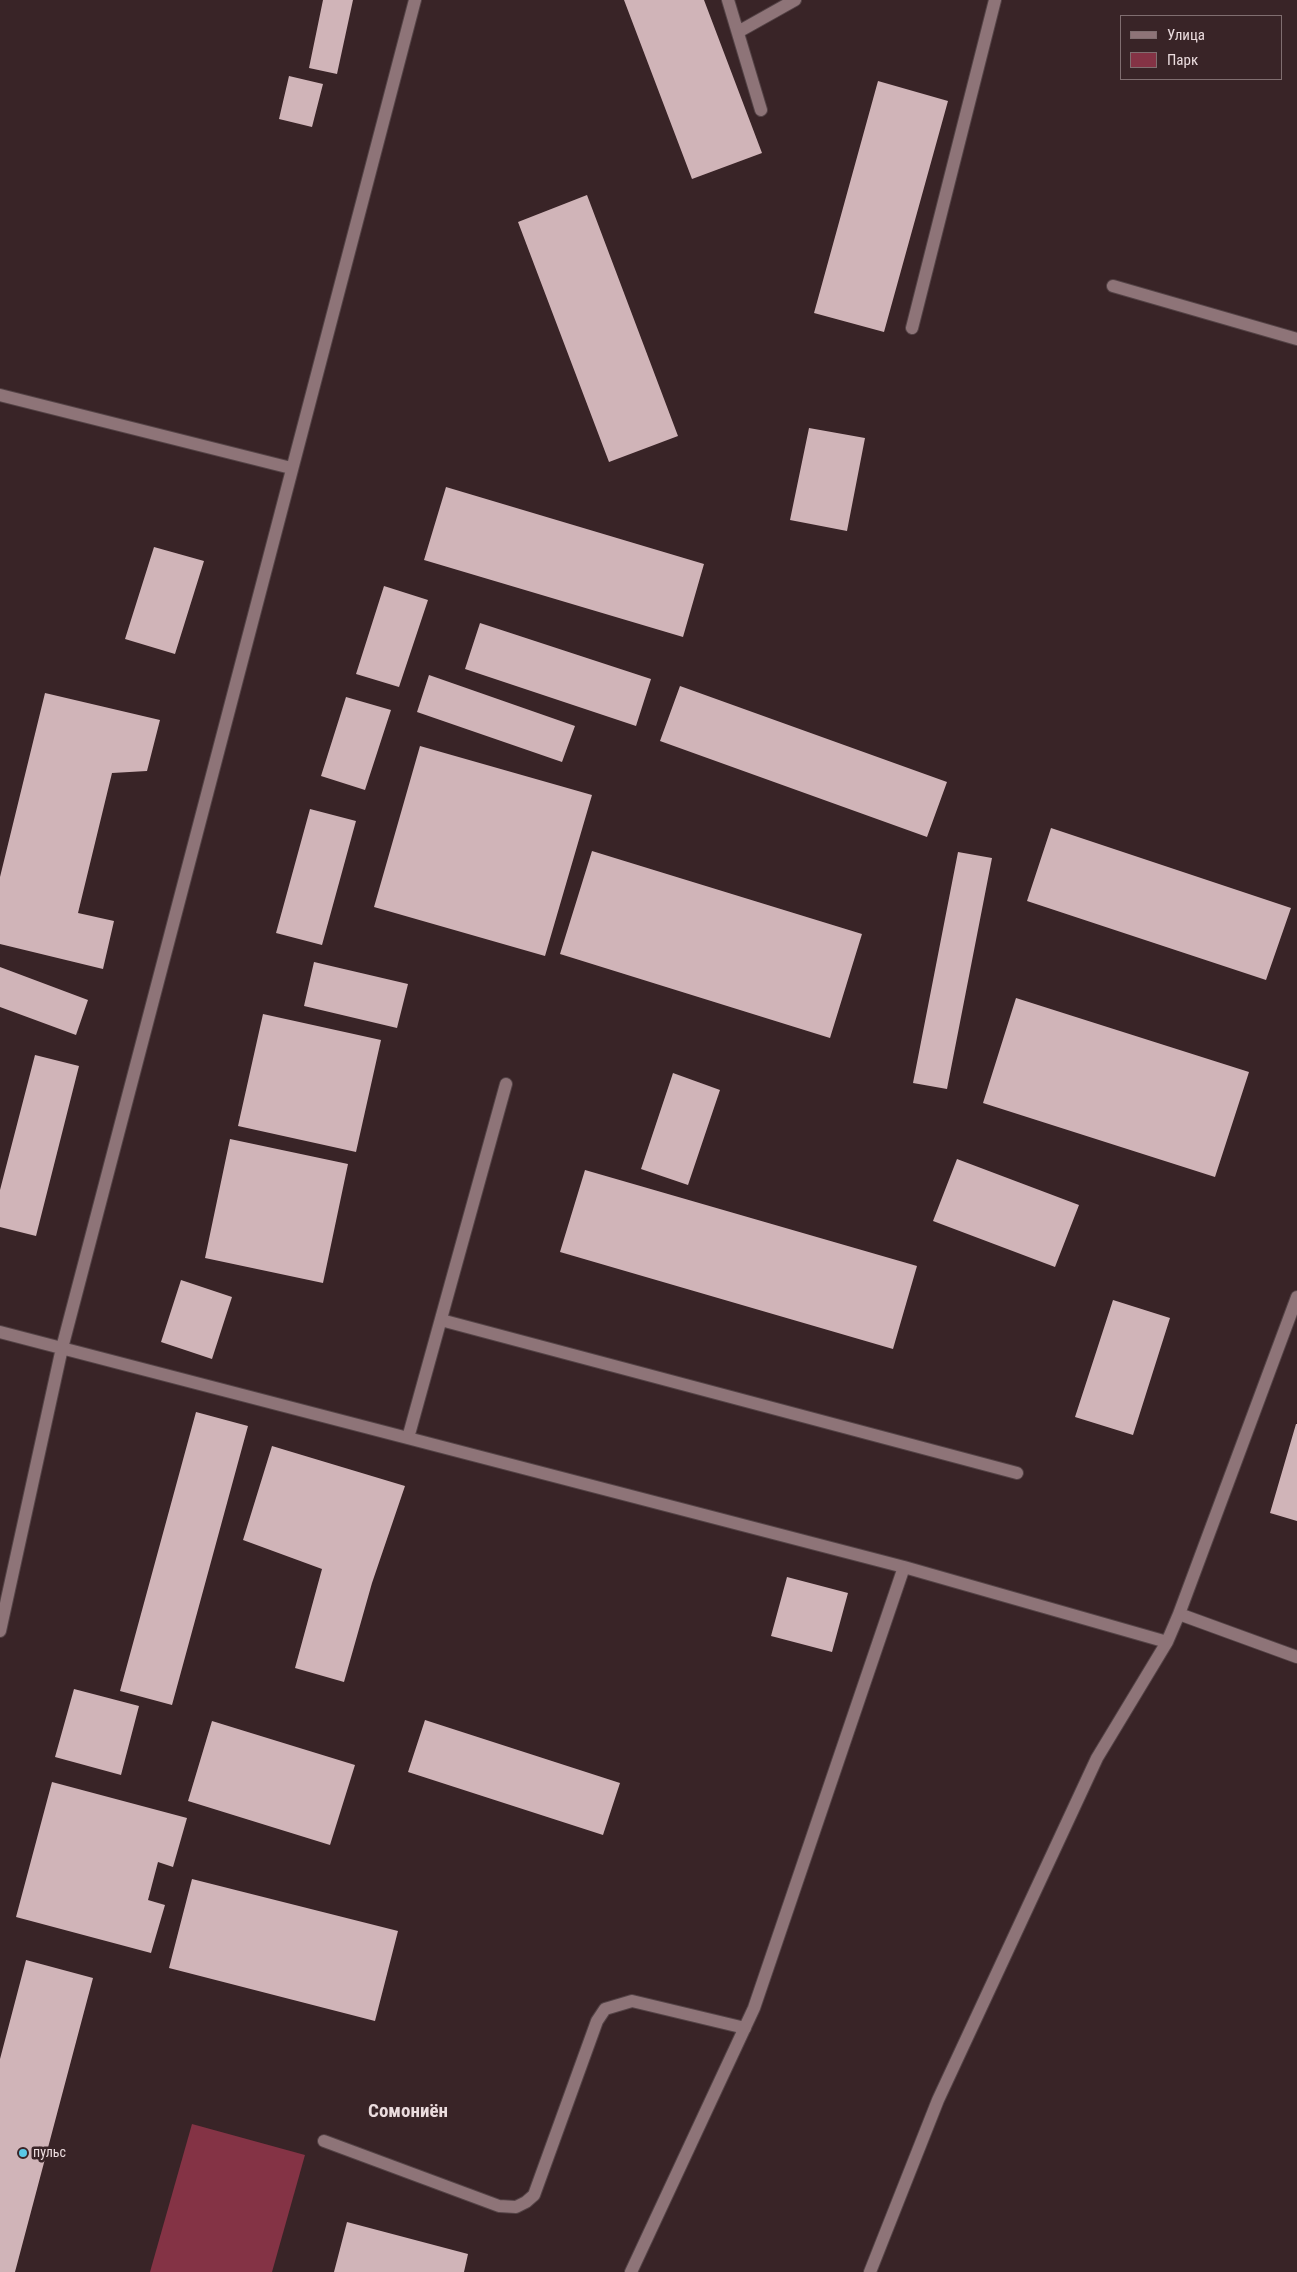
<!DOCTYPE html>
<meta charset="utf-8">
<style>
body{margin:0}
#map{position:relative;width:1297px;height:2272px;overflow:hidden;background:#392427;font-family:"Roboto Condensed",sans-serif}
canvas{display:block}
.legend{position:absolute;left:1120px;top:15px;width:162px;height:65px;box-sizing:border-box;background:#392427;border:1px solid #806e70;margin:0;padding:6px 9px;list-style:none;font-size:15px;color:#ebdcde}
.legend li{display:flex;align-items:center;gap:10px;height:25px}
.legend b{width:25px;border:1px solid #806e70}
</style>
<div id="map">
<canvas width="1297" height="2272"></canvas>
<ul class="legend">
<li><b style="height:6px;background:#8e7478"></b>Улица</li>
<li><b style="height:14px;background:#843345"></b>Парк</li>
</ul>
</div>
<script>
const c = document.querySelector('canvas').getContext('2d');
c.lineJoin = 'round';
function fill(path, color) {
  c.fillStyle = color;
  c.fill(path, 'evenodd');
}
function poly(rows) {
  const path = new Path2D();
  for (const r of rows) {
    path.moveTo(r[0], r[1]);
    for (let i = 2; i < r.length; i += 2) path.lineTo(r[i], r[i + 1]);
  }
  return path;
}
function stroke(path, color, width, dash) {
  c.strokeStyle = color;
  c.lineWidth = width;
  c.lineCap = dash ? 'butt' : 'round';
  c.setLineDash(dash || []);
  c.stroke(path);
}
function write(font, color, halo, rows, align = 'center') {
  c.font = font + ' "Roboto Condensed",sans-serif';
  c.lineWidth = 5;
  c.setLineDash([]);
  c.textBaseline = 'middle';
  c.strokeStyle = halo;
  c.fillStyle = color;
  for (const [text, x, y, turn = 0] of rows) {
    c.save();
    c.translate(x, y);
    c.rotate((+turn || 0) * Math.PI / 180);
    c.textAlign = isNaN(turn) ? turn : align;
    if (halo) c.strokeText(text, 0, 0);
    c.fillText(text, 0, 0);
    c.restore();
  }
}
const green = poly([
 [192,2124,305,2155,272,2272,150,2272]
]);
const building = poly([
 [323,0,353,0,337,74,309,68],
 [624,0,704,0,762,153,692,179],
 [289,76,323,84,312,127,279,119],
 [878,81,948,101,884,332,814,313],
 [587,195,678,436,609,462,518,222],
 [809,428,865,438,847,531,790,520],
 [446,487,704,564,683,637,424,560],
 [154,547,204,561,175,654,125,639],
 [384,586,428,600,399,687,356,674],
 [480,623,651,679,636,726,465,669],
 [429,675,575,726,562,762,417,712],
 [680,686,947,782,927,837,660,741],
 [45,693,160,720,147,771,112,773,78,913,114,921,103,969,0,944,0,877],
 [346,697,391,710,365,790,321,776],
 [420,746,592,795,545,956,374,907],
 [310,809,356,821,322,945,276,933],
 [1051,828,1291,908,1266,980,1027,901],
 [592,851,862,934,830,1038,560,954],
 [958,852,992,858,947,1089,913,1083],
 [314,962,408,984,397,1028,304,1006],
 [0,967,88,1000,76,1035,0,1007],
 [1016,998,1249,1072,1215,1177,983,1103],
 [263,1014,381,1040,356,1152,238,1126],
 [35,1055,79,1066,36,1236,0,1227,0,1190],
 [673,1073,720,1090,688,1185,641,1169],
 [230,1139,348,1164,323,1283,205,1258],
 [957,1159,1079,1205,1055,1267,933,1221],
 [585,1170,917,1266,893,1349,560,1252],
 [181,1280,232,1297,212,1359,161,1342],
 [1113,1300,1170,1318,1133,1435,1075,1417],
 [196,1412,248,1426,172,1705,120,1691],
 [1296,1424,1297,1424,1297,1521,1270,1513],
 [272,1446,405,1486,372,1583,344,1682,295,1668,322,1569,243,1540],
 [787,1577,848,1593,832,1652,771,1636],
 [74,1689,139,1706,121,1775,55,1757],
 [425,1720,620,1783,603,1835,408,1772],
 [212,1721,355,1765,330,1845,188,1801],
 [52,1782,187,1818,173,1867,158,1862,148,1900,165,1905,151,1953,16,1917],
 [192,1879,398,1931,375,2021,169,1968],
 [26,1960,93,1978,15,2272,0,2272,0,2059],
 [347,2222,468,2254,464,2272,334,2272]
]);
const minor = poly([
 [728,0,761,110],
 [738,32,795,0],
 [1113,286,1297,339],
 [912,328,995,0],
 [0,395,291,468],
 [441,1320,1017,1473],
 [0,1332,904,1567,1167,1642],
 [408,1438,506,1084],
 [1179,1614,1297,1657],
 [0,1631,62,1348,415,0],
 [324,2141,499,2206,516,2207,526,2202,534,2195,597,2021,605,2009,632,2001,745,2028],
 [631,2272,754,2008,904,1567],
 [870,2272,938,2100,1097,1758,1167,1642,1179,1614,1297,1297]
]);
const markers = [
 [23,2153,5,"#5ac8e6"]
];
const poiNames = [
 ["пульс",33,2153]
];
const districtNames = [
 ["Сомониён",408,2112]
];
fill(green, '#843345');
fill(building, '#d0b4b8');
stroke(minor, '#544346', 14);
stroke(minor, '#8e7478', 12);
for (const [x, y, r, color] of markers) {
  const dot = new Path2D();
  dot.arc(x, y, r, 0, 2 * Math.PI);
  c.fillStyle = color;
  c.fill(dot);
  stroke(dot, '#392427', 2);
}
write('14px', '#ebdcde', '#392427', poiNames, 'left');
write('bold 19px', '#ebdcde', '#392427', districtNames);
</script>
